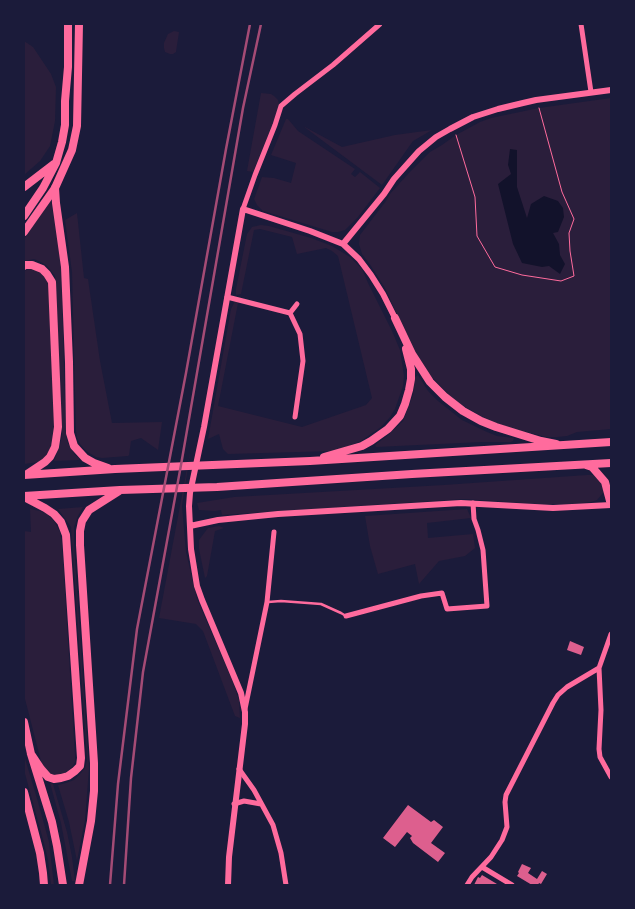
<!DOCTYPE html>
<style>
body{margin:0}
#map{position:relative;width:635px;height:909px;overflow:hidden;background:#1b1b3a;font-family:"Noto Sans",sans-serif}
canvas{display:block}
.frame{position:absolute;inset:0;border:25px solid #1b1b3a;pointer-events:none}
</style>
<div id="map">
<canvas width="635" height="909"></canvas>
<div class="frame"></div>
</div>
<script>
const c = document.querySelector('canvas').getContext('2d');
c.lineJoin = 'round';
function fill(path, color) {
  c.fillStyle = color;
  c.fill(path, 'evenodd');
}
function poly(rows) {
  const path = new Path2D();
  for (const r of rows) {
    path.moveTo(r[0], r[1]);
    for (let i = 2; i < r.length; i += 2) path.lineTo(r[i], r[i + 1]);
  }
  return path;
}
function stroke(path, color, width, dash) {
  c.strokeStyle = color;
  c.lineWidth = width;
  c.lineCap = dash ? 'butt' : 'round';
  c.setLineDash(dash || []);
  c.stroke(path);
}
const green = poly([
 [174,31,179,32,176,52,173,54,170,54,165,52,164,48,164,43,168,34],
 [24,41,33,47,51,74,56,87,55,121,50,146,40,161,24,175],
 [261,93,271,94,274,96,278,100,279,104,279,109,253,172,247,171],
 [611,98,611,429,577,432,567,436,557,437,546,437,503,426,481,416,455,401,430,375,412,347,385,288,371,266,362,254,359,244,360,235,386,201,390,194,408,174,430,152,442,145,456,135,480,122,491,118,539,108],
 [286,119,288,119,298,131,355,169,351,174,355,177,360,172,380,188,358,217,345,230,338,232,332,232,273,214,263,211,257,205,254,199,262,177,274,178,291,183,296,163,271,155],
 [303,126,342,147,395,135,432,130,413,141,382,185],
 [51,200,61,265,66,436,68,443,75,455,79,458,79,460,54,461,60,445,62,434,56,285,55,276,47,266,41,262,34,259,24,261,24,239],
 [77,213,84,278,88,279,100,361,112,423,162,422,158,450,141,438,131,441,129,455,128,456,102,458,96,457,86,451,80,444,77,438,76,431,72,272,65,220],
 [261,225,269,226,311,238,332,246,350,257,362,269,368,283,392,331,400,350,404,376,403,386,395,409,390,417,381,427,361,441,344,448,334,451,228,454,223,449,219,434,208,439,231,309,235,301,238,303,218,406,302,427,366,405,372,398,338,256,332,251,326,248,297,254,292,237,260,229,254,230,241,294,236,295,236,289,247,234,252,227],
 [32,268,44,274,50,285,55,429,53,445,44,458,39,462,24,464,24,271],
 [418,375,428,391,438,401,462,420,487,432,497,436,514,438,513,441,511,442,482,442,376,447,375,445,387,436,403,421,413,395,415,377],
 [191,447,182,506,186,552,197,599,232,680,239,700,240,718,235,716,203,631,196,624,159,618],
 [587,475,593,475,600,481,603,489,603,493,597,500,591,502,573,504,537,504,464,499,222,515,221,510,215,511,199,510,197,503,234,497,444,485],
 [83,507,78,516,74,527,74,542,89,768,85,820,77,861,69,822,58,785,66,783,74,780,80,774,85,768,87,760,72,543,71,527,58,509],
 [30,509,40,511,47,514,54,521,60,532,62,543,75,755,75,762,73,766,68,771,61,775,55,775,50,774,42,765,24,695,24,531,31,532],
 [467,509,471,518,427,523,428,538,473,534,475,548,465,556,439,561,419,584,415,564,378,574,370,546,365,516],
 [219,526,224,528,215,531,207,576,205,578,199,549,199,540,208,528],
 [24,755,38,802,49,842,54,885,51,885,48,860,44,843,24,770],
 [50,783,53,784,67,832,72,857,75,881,72,881,61,823]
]);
const water = poly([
 [510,149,517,150,517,187,527,218,531,204,544,196,558,201,563,208,564,217,558,232,553,233,559,244,560,255,565,264,560,274,549,266,542,267,522,263,513,244,498,184,511,174,508,165]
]);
const building = poly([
 [570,641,584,647,581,655,567,650],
 [408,805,431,822,434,820,443,827,431,843,445,853,438,862,413,843,410,838,412,836,407,832,395,847,383,838],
 [522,864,531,868,528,873,537,879,542,871,547,874,541,884,539,883,538,885,532,885,517,876,519,873,518,872],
 [482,875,497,884,496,885,474,885,478,877,480,878]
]);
const path = poly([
 [456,135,475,197,477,236,495,267,522,275,561,281,574,276,570,251,569,233,574,219,562,192,539,108]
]);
const service = poly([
 [268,602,281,601,321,604,341,613,346,616]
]);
const minor = poly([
 [581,24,591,92],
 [243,209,255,175,275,125,281,106,295,94,333,65,380,24],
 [227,297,290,313,300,334,303,361,295,417],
 [290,313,297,304],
 [346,616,421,596,442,593,447,609,487,606,483,550,478,530,474,519,473,503],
 [611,634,599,668,601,710,599,749,600,757,611,777],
 [245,709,267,602,274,532],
 [239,769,254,790,273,825,281,853,286,885],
 [234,804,244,801,261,804],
 [482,867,512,885],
 [467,885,472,877,491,857,502,840,507,827,505,802,506,795,553,703,558,695,567,687,599,668]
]);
const tertiary = poly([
 [343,244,384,194,394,179,419,151,436,137,450,129,473,117,498,109,523,103,536,100,611,90],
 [190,526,218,520,278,514,461,503,553,508,611,505,610,501],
 [228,885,229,857,245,724,245,712,241,693,202,600,197,586,191,549,189,506,190,493,204,427,243,209,310,231,343,244,359,259,371,275,383,294,395,318]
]);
const primary = poly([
 [24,187,54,164],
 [24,216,43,188,56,163,62,142,65,125,65,101,68,67,68,24],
 [24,232,55,188,72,150,77,126,79,24]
]);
const trunk = poly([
 [55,188,56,203,65,267,69,362,70,433,74,446,85,458,94,463,108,468],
 [24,266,25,265,32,265,42,269,47,274,52,282,58,427,55,447,50,457,45,462,27,474],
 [395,318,412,354,430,382,445,397,463,411,481,421,496,427,541,441,556,444],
 [324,457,362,446,371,441,388,429,400,416,405,404,409,390,411,379,411,369,406,349],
 [586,465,592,467,605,482,610,501],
 [24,475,115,469,310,461,611,442],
 [24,496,120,490,217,487,412,474,611,463],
 [24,497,45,508,54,514,61,522,66,535,81,758,80,766,75,771,68,776,61,778,54,779,48,777,41,769,31,754],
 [24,722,31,754,52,822,57,846,63,885],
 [24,792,40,853,43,873,44,885],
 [79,885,91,821,94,791,94,763,80,545,80,531,82,521,89,510,119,491]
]);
const rail = poly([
 [110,885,118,784,137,629,186,373,226,149,250,24],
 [124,885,131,778,143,672,181,465,243,108,261,24]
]);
fill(green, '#2a1e3b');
fill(water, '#12122b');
fill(building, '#dd5f8e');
stroke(path, '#ff6b9d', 1);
stroke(service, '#ff6b9d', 2.5);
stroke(minor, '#ff6b9d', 5);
stroke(tertiary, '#ff6b9d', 6);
stroke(primary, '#ff6b9d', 8);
stroke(trunk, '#ff6b9d', 8);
stroke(rail, '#a44b75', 2.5);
</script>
